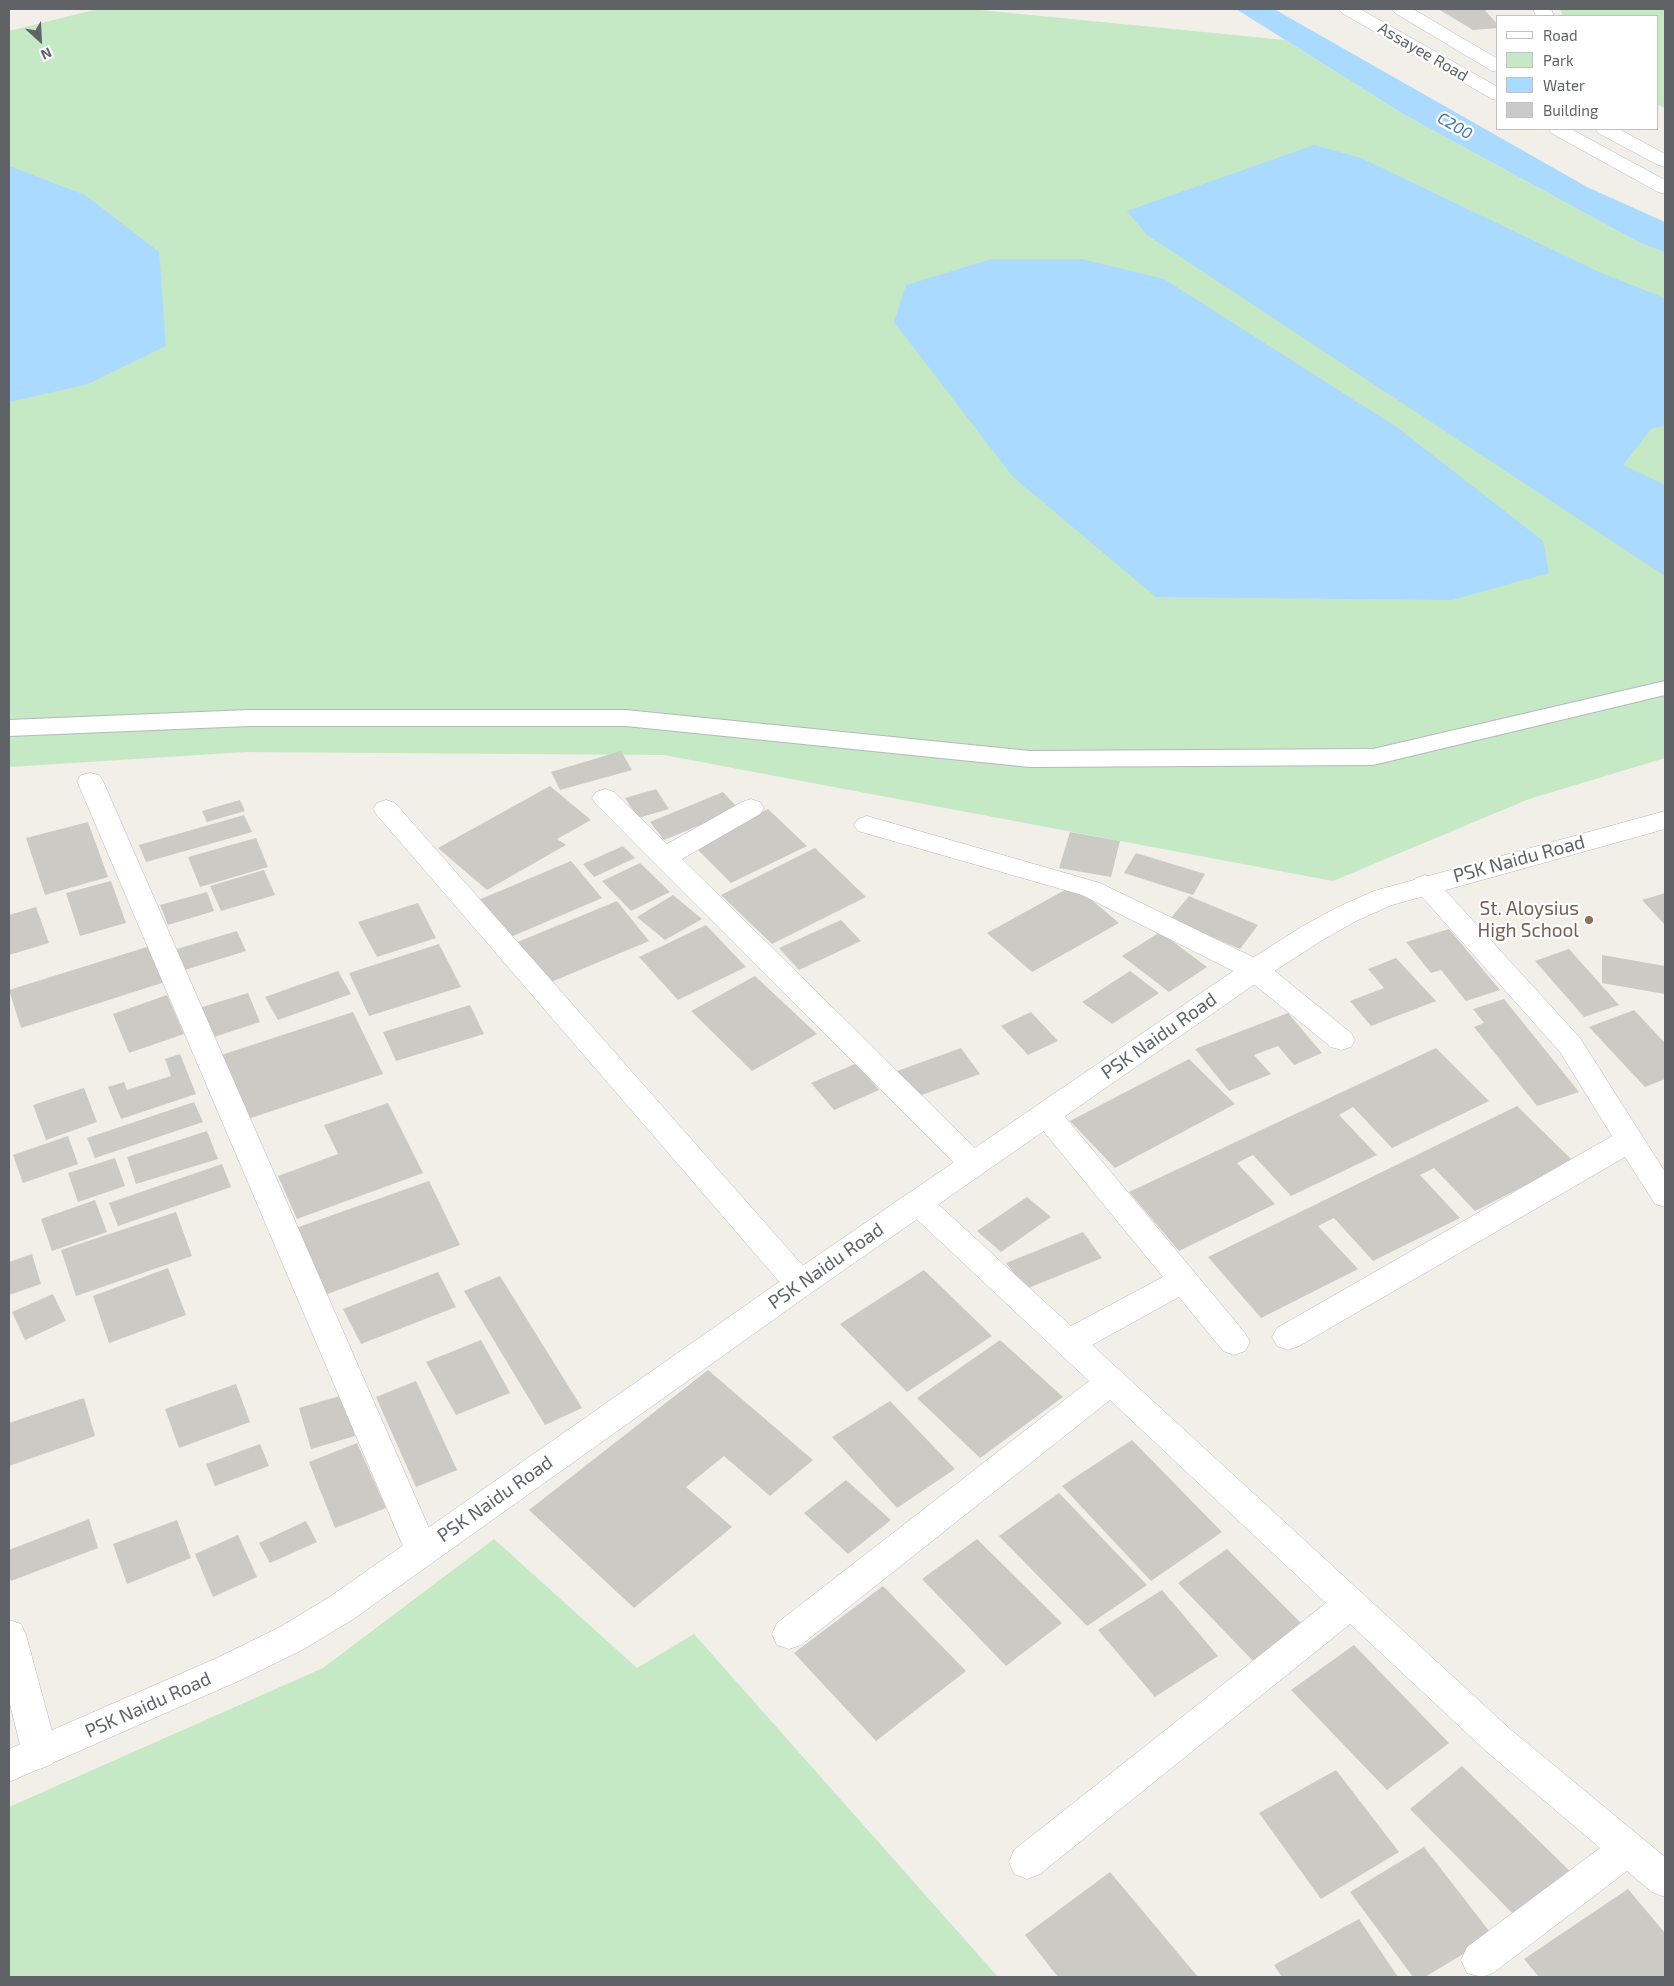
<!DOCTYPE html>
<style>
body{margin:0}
#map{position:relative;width:1674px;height:1986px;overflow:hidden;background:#f1efe8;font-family:"Exo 2",sans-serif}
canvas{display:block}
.frame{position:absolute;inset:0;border:10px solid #5f6368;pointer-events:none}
.legend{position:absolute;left:1496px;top:15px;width:162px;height:115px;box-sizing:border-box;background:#fff;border:1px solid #bfc1c3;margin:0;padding:6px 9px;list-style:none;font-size:15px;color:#5f6368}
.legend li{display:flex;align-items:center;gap:10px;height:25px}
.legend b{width:25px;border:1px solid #bfc1c3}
.north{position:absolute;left:15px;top:15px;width:50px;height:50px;-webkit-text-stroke:4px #fff;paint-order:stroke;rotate:155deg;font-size:14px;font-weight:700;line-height:20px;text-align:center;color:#5f6368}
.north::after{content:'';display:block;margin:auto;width:18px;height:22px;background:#5f6368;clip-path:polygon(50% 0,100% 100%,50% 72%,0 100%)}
</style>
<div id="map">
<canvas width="1674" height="1986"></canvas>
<div class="frame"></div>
<ul class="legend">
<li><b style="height:6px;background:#fff"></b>Road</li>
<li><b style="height:14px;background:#c5e8c5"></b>Park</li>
<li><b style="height:14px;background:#aadaff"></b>Water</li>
<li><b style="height:14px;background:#cccac5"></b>Building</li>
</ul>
<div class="north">N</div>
</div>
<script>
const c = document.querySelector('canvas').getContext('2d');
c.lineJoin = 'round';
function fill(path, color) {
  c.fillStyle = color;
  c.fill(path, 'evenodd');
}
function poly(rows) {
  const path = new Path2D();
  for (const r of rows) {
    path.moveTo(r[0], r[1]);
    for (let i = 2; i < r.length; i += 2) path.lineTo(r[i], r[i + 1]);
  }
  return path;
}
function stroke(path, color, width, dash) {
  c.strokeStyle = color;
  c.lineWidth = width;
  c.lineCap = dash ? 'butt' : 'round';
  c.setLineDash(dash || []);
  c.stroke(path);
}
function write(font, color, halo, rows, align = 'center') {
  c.font = font + ' "Exo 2",sans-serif';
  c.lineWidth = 4.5;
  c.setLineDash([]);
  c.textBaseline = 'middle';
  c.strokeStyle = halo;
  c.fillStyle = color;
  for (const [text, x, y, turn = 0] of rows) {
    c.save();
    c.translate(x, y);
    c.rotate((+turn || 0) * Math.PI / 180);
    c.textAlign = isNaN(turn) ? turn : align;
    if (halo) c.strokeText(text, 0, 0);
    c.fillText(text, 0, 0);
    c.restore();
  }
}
const green = poly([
 [98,9,970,9,1285,40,1403,114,1640,243,1665,252,1665,758,1529,799,1333,881,664,755,246,752,9,767,9,31],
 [1560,9,1665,9,1665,108,1658,105,1658,16,1563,16],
 [494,1539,637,1668,694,1634,998,1977,9,1977,9,1807,323,1668]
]);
const water = poly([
 [1236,9,1274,9,1587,187,1665,222,1665,252,1640,243,1403,114],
 [1314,145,1361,158,1601,273,1665,298,1665,426,1652,428,1623,465,1665,485,1665,576,1147,235,1127,211],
 [9,166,85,195,159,252,166,346,88,384,9,402],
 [992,259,1081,259,1164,279,1398,428,1543,541,1549,573,1452,600,1156,597,1013,477,894,322,906,285]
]);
const building = poly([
 [1438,9,1484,9,1498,25,1498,28,1473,30],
 [621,751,632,770,560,790,551,772],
 [550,786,591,820,557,839,566,845,487,890,438,848],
 [656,789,669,809,638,818,625,798],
 [723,792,739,809,664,840,650,822],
 [240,800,245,811,207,822,202,811],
 [768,809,807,846,731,883,693,845],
 [244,815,252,832,146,862,139,845],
 [88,822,108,877,45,895,26,838],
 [1070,832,1120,841,1111,877,1059,868],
 [256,838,268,867,200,887,188,857],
 [623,846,635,858,594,877,583,864],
 [815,848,866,897,772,944,721,895],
 [1136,853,1205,874,1193,895,1124,873],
 [571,861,602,898,506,939,476,901],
 [640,863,670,892,631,911,602,881],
 [264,870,275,895,221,911,210,886],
 [111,881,126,923,80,936,66,893],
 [1074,885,1119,923,1032,972,987,933],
 [207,892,214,911,168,925,160,905],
 [1665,893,1665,925,1642,900],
 [673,895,702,919,665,940,637,917],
 [1189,896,1258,925,1240,949,1170,919],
 [617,901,649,941,544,985,513,944],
 [418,903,436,938,377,957,358,922],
 [36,907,49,943,9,955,9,915],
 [841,920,861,941,799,970,779,948],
 [706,925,746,967,678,1000,639,957],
 [1449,929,1500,990,1466,1001,1441,970,1431,973,1406,942],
 [237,931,246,951,178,972,170,951],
 [1160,932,1207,967,1169,992,1122,956],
 [439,944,461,987,369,1016,349,973],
 [150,946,165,982,21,1028,9,990],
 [1569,949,1619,1005,1584,1017,1535,961],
 [1602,955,1665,966,1665,994,1602,983],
 [1396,958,1436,1001,1371,1026,1350,1001,1384,988,1368,969],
 [338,971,351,994,278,1020,265,997],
 [1130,971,1159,993,1112,1024,1082,1002],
 [755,976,817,1034,752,1071,691,1011],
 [248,993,260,1022,211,1038,199,1008],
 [167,995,184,1034,129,1053,113,1014],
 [1504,999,1579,1092,1537,1106,1474,1027,1484,1023,1473,1009],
 [470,1005,484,1034,396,1061,383,1032],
 [1634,1010,1665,1043,1665,1079,1645,1087,1589,1027],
 [353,1012,383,1074,242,1121,215,1057],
 [1031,1012,1058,1041,1028,1055,1001,1026],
 [1288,1013,1322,1053,1294,1065,1278,1046,1254,1055,1271,1074,1229,1091,1195,1049],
 [961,1048,980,1074,916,1097,897,1071],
 [1436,1048,1489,1101,1392,1148,1353,1107,1339,1115,1377,1155,1291,1196,1253,1155,1237,1163,1275,1204,1179,1251,1129,1192],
 [180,1054,196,1094,121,1119,108,1087,124,1082,127,1090,171,1076,165,1059],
 [1189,1059,1235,1104,1115,1168,1070,1121],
 [857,1063,879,1090,834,1110,811,1083],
 [84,1088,97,1122,46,1140,33,1105],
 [194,1102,203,1122,95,1158,87,1138],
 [388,1103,423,1173,297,1219,278,1176,338,1154,324,1125],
 [1517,1106,1573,1161,1475,1211,1434,1168,1420,1175,1460,1218,1373,1261,1334,1218,1318,1226,1358,1269,1261,1318,1208,1257],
 [207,1131,218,1159,136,1184,127,1157],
 [68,1136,78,1164,23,1183,13,1155],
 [115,1158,125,1186,78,1202,68,1173],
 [222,1164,231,1187,118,1226,109,1203],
 [429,1181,460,1245,322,1296,293,1229],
 [1027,1197,1051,1217,1001,1252,977,1231],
 [95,1200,107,1232,52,1251,41,1219],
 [176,1212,192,1256,76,1296,61,1250],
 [1083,1232,1102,1258,1026,1289,1006,1263],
 [32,1254,41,1284,9,1295,9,1262],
 [168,1268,186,1315,109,1343,93,1296],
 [924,1270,992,1336,907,1392,840,1324],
 [438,1272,456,1307,361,1344,343,1309],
 [500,1276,582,1408,545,1425,464,1291],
 [53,1294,66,1321,25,1340,12,1312],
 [481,1340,510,1393,456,1415,426,1362],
 [1000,1340,1063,1397,980,1458,917,1398],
 [708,1370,813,1460,770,1496,724,1456,686,1487,732,1527,634,1608,529,1510],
 [416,1381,457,1470,416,1487,376,1397],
 [236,1384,250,1422,179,1448,165,1409],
 [343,1395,355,1436,311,1449,299,1408],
 [84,1398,95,1436,9,1466,9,1423],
 [890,1401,955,1469,897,1508,832,1437],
 [1132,1440,1222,1532,1151,1581,1062,1486],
 [357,1443,386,1508,335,1528,309,1462],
 [260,1444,269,1466,215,1486,206,1464],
 [846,1480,891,1520,848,1554,804,1513],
 [1059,1493,1147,1585,1087,1626,999,1536],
 [89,1519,98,1548,11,1581,9,1575,9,1550],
 [177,1520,191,1558,127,1584,113,1544],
 [306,1521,317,1542,270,1563,259,1543],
 [238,1535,257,1577,213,1597,195,1554],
 [977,1539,1062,1623,1006,1666,922,1579],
 [1227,1549,1303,1625,1254,1662,1178,1583],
 [883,1586,966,1671,876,1741,794,1653],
 [1162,1590,1218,1656,1155,1697,1098,1630],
 [1354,1645,1449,1743,1387,1790,1291,1690],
 [1462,1766,1573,1874,1519,1920,1410,1809],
 [1336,1770,1399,1852,1321,1899,1259,1813],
 [1424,1847,1493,1936,1425,1977,1413,1977,1350,1892],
 [1110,1872,1198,1977,1058,1977,1025,1935],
 [1628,1889,1665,1933,1665,1977,1539,1977,1524,1959],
 [1359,1919,1398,1977,1282,1977,1274,1965]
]);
const service = poly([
 [1665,681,1665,695,1373,765,1030,767,626,726,249,726,9,736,9,720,249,710,626,710,1030,751,1373,749,1665,681]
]);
const minor = poly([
 [1533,9,1551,9,1554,16,1536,16,1533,9],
 [90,773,99,775,103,781,439,1551,434,1561,422,1565,410,1561,405,1551,77,781,81,775,90,773],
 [605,789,614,792,667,844,742,802,751,799,760,802,764,808,760,814,682,859,983,1156,988,1164,983,1172,973,1175,963,1172,596,804,592,798,596,792,605,789],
 [386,800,395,803,811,1275,815,1284,811,1293,800,1296,789,1293,377,815,373,809,377,803,386,800],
 [867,816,1100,883,1265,963,1351,1033,1355,1040,1351,1047,1341,1050,1331,1047,1245,977,1082,895,858,831,854,825,858,819,867,816],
 [1425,875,1434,878,1580,1038,1665,1172,1665,1207,1655,1204,1625,1157,1299,1346,1288,1350,1277,1346,1272,1337,1277,1328,1612,1136,1560,1052,1416,890,1412,884,1416,878,1425,875],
 [1046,1103,1056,1106,1245,1333,1250,1342,1245,1351,1234,1355,1223,1351,1179,1297,1092,1345,1510,1729,1665,1857,1665,1897,1652,1892,1627,1871,1493,1973,1482,1977,1467,1973,1461,1960,1467,1947,1600,1848,1486,1751,1350,1624,1040,1874,1027,1879,1014,1874,1009,1862,1014,1850,1326,1603,1110,1400,801,1645,789,1649,777,1645,772,1634,777,1623,1089,1381,908,1211,903,1203,908,1195,918,1192,928,1195,1071,1326,1163,1277,1036,1122,1032,1114,1036,1106,1046,1103],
 [9,1620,21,1624,26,1635,58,1753,52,1764,40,1769,28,1764,22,1753,9,1700,9,1620]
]);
const tertiary = poly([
 [1665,811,1665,829,1392,905,1356,921,1321,941,1265,977,811,1293,352,1620,304,1649,243,1679,9,1782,9,1749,219,1657,280,1627,328,1598,789,1275,1245,963,1301,927,1338,907,1374,891,1665,811]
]);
const secondary = poly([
 [1339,9,1360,9,1498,87,1498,100,1492,99,1342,13,1339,9],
 [1392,9,1413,9,1498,59,1498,72,1492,71,1395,13,1392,9],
 [1549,129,1571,129,1665,180,1665,194,1658,192,1551,133,1549,129],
 [1596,129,1619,129,1665,154,1665,167,1658,165,1598,133,1596,129]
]);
const markers = [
 [1589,920,5,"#8d6e63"]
];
const farStreetnames = [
 ["Assayee Road",1423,52,30]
];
const farWaternames = [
 ["C200",1455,126,30]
];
const streetNames = [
 ["PSK Naidu Road",1519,859,-15],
 ["PSK Naidu Road",1159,1036,-35],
 ["PSK Naidu Road",826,1266,-35],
 ["PSK Naidu Road",495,1499,-35],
 ["PSK Naidu Road",148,1705,-24]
];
const educationNames = [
 ["St. Aloysius",1579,909],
 ["High School",1579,931]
];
fill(green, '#c5e8c5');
fill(water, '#aadaff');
fill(building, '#cccac5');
stroke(service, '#b5b8bc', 2);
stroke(minor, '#b5b8bc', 1);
stroke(tertiary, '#b5b8bc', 1);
stroke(secondary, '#b6babf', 1);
fill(service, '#fff');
fill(minor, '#fff');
fill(tertiary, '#fff');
fill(secondary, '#fff');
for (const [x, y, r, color] of markers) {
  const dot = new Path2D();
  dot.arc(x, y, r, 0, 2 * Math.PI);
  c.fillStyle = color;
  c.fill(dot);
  stroke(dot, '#fff', 2);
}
write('16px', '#5f6368', '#fff', farStreetnames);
write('italic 16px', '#4174aa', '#fff', farWaternames);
write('19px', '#5f6368', '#fff', streetNames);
write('19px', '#785e54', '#fff', educationNames, 'right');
</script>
